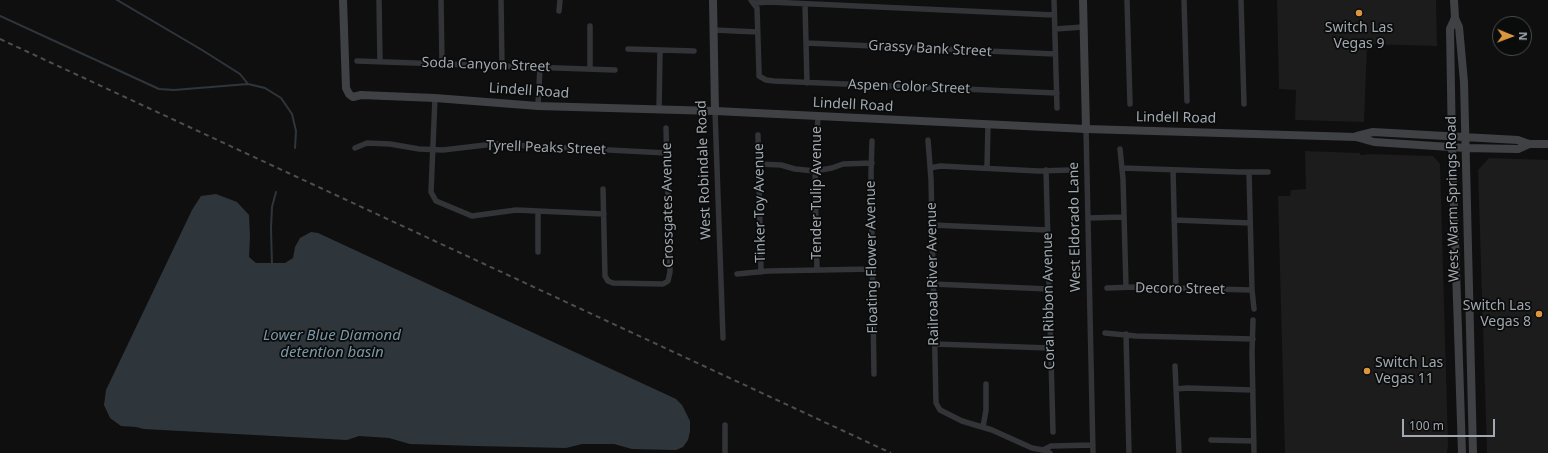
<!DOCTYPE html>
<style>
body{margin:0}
#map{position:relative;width:1548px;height:453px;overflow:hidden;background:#0f0f10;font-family:"Noto Sans",sans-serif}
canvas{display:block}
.north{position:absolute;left:1492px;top:16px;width:40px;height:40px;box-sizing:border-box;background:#0a0b0b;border:1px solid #474a4d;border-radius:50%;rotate:91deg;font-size:11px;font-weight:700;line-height:16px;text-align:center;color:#a2a8b0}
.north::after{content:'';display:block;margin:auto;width:14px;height:18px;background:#da973e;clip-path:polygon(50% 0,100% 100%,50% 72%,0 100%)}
.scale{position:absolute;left:1402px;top:419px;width:93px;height:18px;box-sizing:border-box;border:2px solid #a2a8b0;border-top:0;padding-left:5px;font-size:12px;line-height:14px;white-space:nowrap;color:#a2a8b0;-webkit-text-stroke:3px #0a0b0b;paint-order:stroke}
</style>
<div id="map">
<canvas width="1548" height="453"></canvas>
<div class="north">N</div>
<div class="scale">100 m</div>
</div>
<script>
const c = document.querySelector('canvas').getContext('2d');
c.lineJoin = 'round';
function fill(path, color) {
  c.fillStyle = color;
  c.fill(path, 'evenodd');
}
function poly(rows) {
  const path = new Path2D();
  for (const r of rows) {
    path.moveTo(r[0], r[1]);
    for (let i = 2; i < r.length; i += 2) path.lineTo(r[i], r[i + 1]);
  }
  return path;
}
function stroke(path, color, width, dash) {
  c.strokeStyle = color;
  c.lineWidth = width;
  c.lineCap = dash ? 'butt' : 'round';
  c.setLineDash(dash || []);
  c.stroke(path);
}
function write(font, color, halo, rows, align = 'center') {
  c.font = font + ' "Noto Sans",sans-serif';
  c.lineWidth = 3.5;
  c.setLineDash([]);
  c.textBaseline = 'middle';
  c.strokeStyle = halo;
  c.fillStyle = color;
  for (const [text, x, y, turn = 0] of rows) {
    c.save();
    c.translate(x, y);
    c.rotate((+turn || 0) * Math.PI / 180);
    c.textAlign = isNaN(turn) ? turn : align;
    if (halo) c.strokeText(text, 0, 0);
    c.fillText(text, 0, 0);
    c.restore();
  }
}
const built = poly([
 [1277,0,1436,0,1437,46,1367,44,1364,122,1295,120,1296,90,1279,89],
 [1305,151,1360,153,1360,155,1366,155,1367,154,1433,156,1440,164,1448,444,1447,453,1285,453,1278,196,1290,196,1291,190,1306,189],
 [1489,158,1548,160,1548,453,1487,453,1478,170]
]);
const water = poly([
 [216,194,237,202,249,215,250,237,249,257,256,263,285,263,293,258,295,247,300,238,311,232,318,233,676,399,682,405,690,421,690,431,688,440,683,447,676,450,632,449,614,444,582,444,566,448,477,446,410,444,389,438,359,436,347,440,144,429,136,427,121,426,110,418,104,405,106,390,192,210,201,196]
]);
const stream = poly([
 [117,0,202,50,240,74,248,84],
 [0,16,159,89,174,90,248,84,265,88,281,98,292,114,296,131,295,148],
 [272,266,271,228,272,207,276,192]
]);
const street = poly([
 [379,0,380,62],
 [441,0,442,64],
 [501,0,502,66],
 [751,0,757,8,759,72,759,76,766,80,774,81,1057,93],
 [1054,0,1057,108],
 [1127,0,1130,104],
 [1184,0,1187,101],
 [1241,0,1244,104],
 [755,3,769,2,1054,15],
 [805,4,807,83],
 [559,11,560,0],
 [1055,29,1083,27],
 [713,30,758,32],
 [806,43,1055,54],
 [628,49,694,51],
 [357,61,615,70],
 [590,69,590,26],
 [435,98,431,192,436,201,472,216,516,210,604,214],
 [538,106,540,67],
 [659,110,660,50],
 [715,111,723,338],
 [1086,129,1093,453],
 [758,135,761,272],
 [928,140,931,179,936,403,940,410,962,421,992,430,1032,448,1043,450,1050,453],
 [872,141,871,173,874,374],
 [355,148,367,143,390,144,419,149,443,150,494,144,667,153],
 [1120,149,1123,179,1126,287],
 [759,164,781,165,795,169,815,171,832,168,843,164,872,163],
 [930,168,940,166,1038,171,1071,170],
 [987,168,988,124],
 [1122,168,1239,172,1268,172],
 [1046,170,1053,432],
 [1173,170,1176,288],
 [1249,172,1252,290,1254,309],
 [603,189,605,276,608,281,613,283,663,284,668,281,670,272,666,128],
 [538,211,538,252],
 [1088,218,1124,217],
 [1174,220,1250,223],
 [932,225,1047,230],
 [817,270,815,181,818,116],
 [737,274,768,271,873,269],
 [933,284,1049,289],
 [1107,288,1135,287,1252,290],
 [1253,320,1252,352,1254,453],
 [1105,333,1136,336,1253,339],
 [1126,334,1129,453],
 [934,344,1050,348],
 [1175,366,1179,453],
 [1176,389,1187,388,1253,390],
 [983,427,986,410,986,384],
 [1211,440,1254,441],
 [1043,450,1051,446,1093,445],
 [725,453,725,425]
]);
const secondary = poly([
 [343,0,346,88,349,94,353,97,361,95,435,98,538,106,715,111,1086,129,1356,137,1374,142,1465,148,1518,149,1529,144],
 [713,0,715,111],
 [1083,0,1086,129],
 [1454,0,1455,18,1450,29,1452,147,1462,453],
 [1455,18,1459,27,1464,82,1473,453],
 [1357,136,1373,132,1518,140,1529,144,1548,144]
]);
const rail = poly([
 [0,39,891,453]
]);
const markers = [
 [1359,13,4,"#da973e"],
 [1539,314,4,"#da973e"],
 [1367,371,4,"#da973e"]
];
const poiNames = [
 ["Switch Las",1359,28],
 ["Vegas 9",1359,44],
 ["Switch Las",1531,306,"right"],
 ["Vegas 8",1531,322,"right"],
 ["Switch Las",1375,363,"left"],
 ["Vegas 11",1375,379,"left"]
];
const streetNames = [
 ["Grassy Bank Street",930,49,3],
 ["Soda Canyon Street",486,65,2],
 ["Aspen Color Street",909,87,2],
 ["Lindell Road",529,91,4],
 ["Lindell Road",853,105,3],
 ["Lindell Road",1176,118,1],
 ["Tyrell Peaks Street",546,148,2],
 ["West Robindale Road",704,170,-92],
 ["Tender Tulip Avenue",817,193,-90],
 ["West Warm Springs Road",1453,199,-91],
 ["Tinker Toy Avenue",760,203,-91],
 ["Crossgates Avenue",668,205,-91],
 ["West Eldorado Lane",1075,227,-91],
 ["Floating Flower Avenue",872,257,-91],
 ["Railroad River Avenue",933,274,-91],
 ["Decoro Street",1180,289,1],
 ["Coral Ribbon Avenue",1049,301,-91]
];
const waterNames = [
 ["Lower Blue Diamond",332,336],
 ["detention basin",332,353]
];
fill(built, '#1c1c1d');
fill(water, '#2f363b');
stroke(stream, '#2f363b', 2);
stroke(street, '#333437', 5.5);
stroke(secondary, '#3f4145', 8);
stroke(rail, '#4c4e52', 2, [5, 4]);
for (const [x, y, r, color] of markers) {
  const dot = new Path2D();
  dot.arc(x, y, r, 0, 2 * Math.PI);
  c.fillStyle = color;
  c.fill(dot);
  stroke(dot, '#0a0b0b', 1.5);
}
write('14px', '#a2a8b0', '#0a0b0b', poiNames);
write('14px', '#a2a8b0', '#0a0b0b', streetNames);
write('italic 15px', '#7c97a7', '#0a0b0b', waterNames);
</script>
